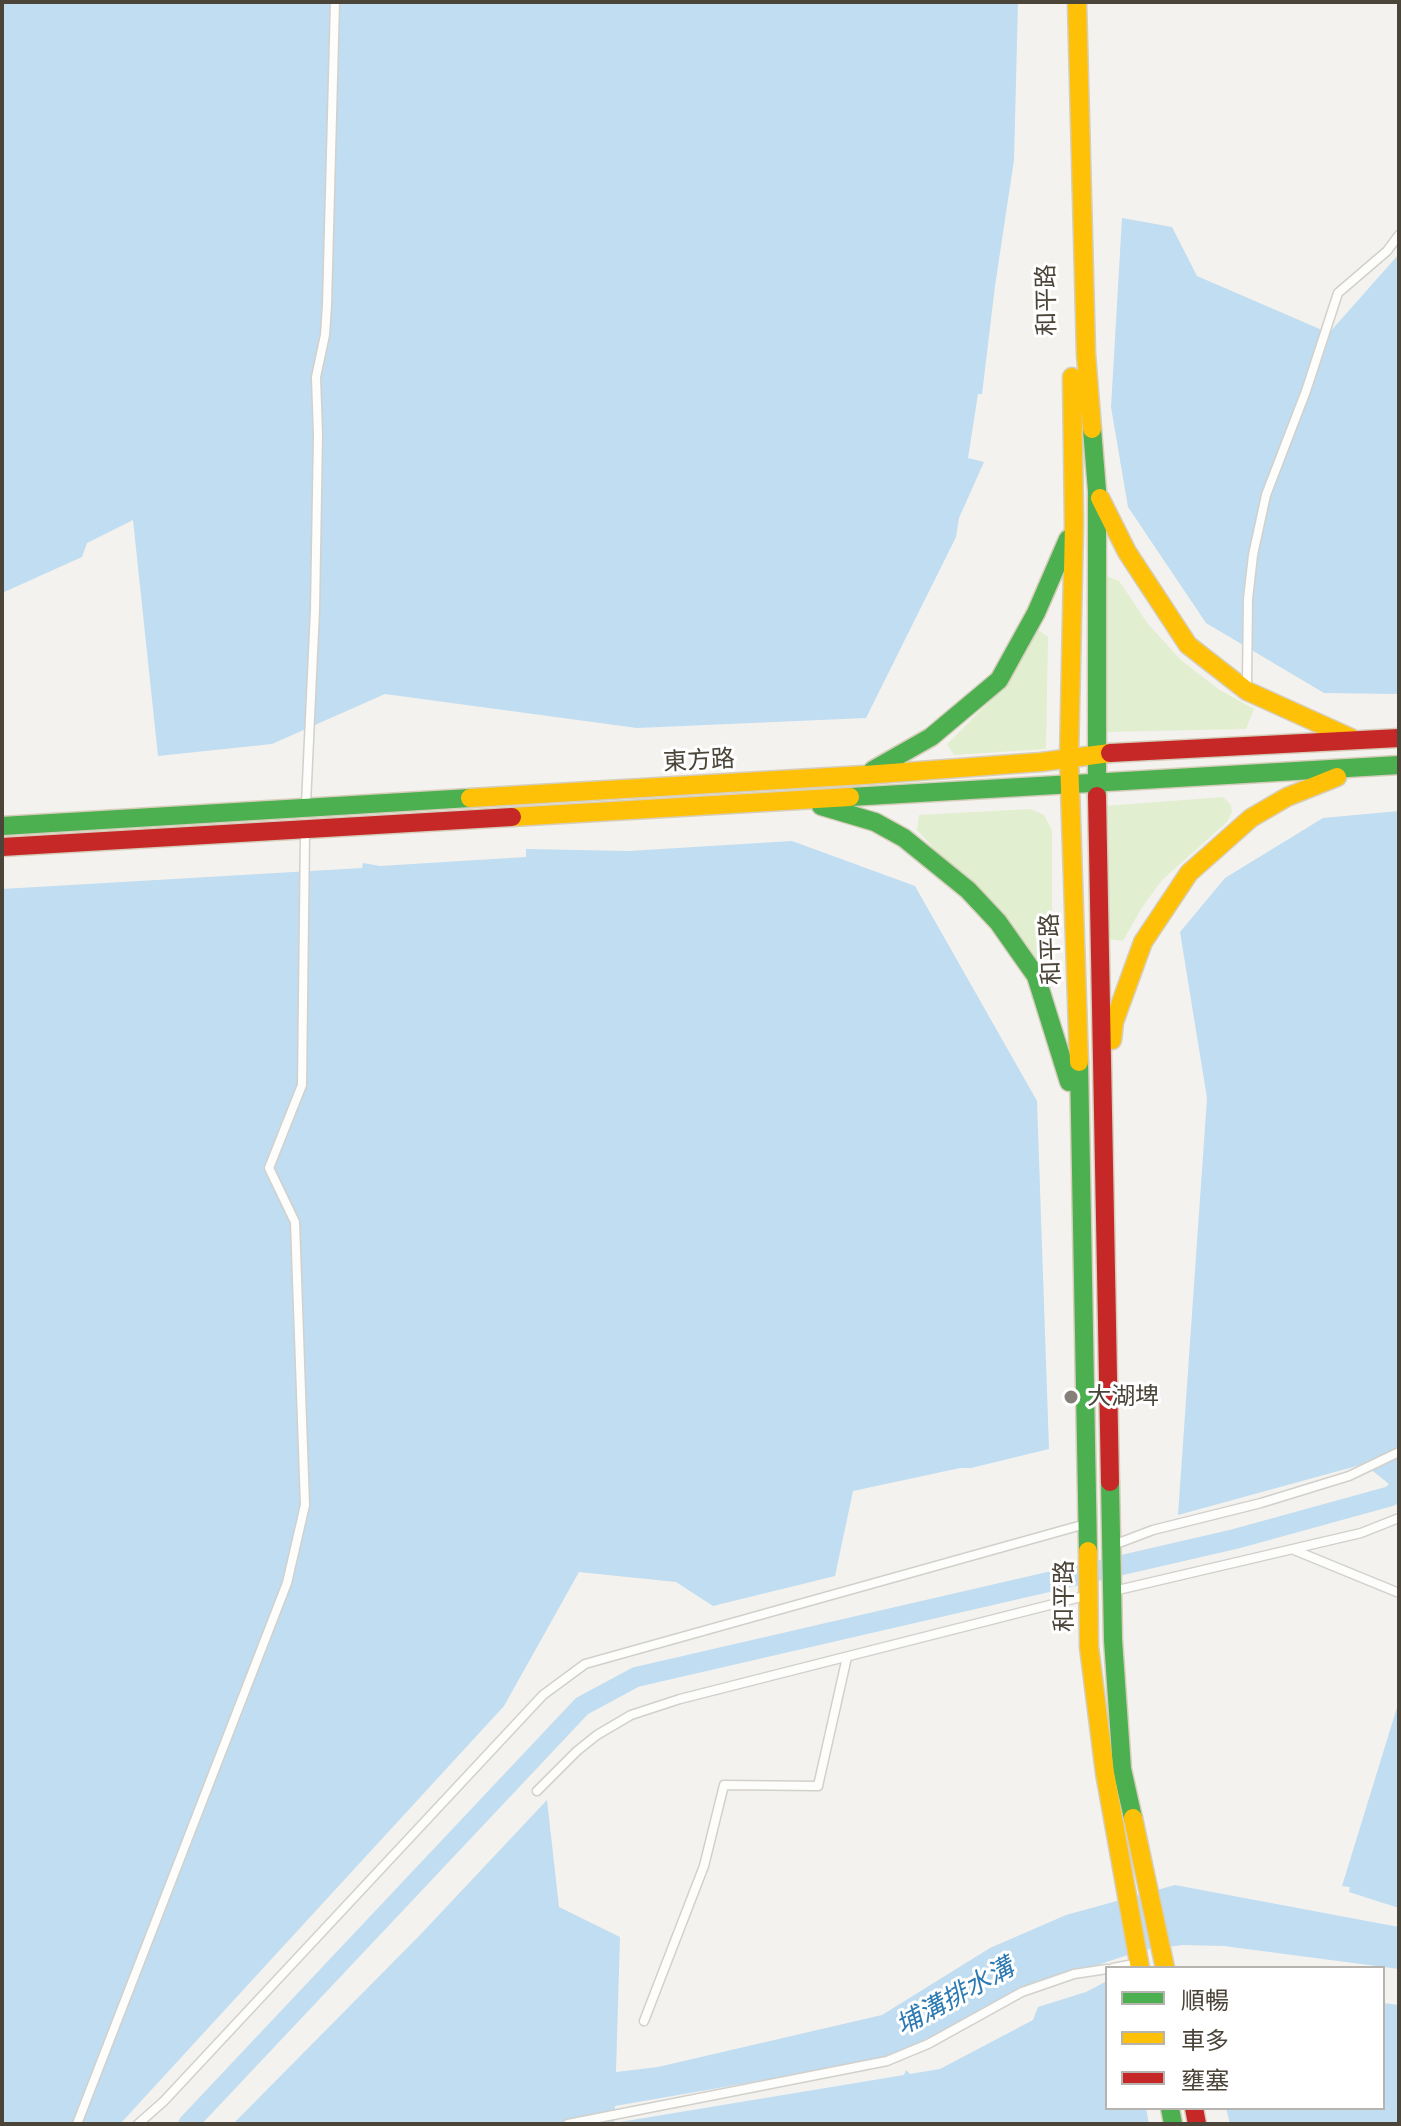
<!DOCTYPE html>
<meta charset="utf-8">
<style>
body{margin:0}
#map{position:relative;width:1401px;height:2126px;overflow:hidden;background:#f4f2ee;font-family:Mulish,"Noto Sans TC",sans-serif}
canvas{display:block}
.frame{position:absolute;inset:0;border:4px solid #4b4439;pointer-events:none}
.legend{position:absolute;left:1105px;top:1966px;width:280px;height:144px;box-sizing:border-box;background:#fff;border:2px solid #b7b4b0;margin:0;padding:10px 14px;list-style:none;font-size:24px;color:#4b4439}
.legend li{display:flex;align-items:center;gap:16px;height:40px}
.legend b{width:40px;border:2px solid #b7b4b0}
</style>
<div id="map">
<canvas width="1401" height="2126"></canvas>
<div class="frame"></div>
<ul class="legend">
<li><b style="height:10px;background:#4caf50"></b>順暢</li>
<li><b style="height:10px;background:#ffc107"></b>車多</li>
<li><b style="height:10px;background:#c62828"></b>壅塞</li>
</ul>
</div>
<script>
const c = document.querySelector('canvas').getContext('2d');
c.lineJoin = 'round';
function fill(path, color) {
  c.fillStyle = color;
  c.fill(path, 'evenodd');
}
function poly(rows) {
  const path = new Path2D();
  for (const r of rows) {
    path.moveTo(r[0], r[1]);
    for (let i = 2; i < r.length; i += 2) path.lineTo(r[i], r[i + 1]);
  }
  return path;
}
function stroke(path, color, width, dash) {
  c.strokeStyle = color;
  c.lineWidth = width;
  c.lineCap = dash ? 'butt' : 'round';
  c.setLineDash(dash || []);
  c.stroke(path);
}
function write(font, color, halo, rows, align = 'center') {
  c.font = font + ' Mulish,"Noto Sans TC",sans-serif';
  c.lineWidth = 6;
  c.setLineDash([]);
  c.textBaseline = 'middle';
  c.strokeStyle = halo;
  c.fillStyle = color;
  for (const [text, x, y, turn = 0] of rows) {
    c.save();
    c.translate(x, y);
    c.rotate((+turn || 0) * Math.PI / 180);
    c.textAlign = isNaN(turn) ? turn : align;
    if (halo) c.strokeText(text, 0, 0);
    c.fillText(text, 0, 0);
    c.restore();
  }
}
const green = poly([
 [1106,576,1119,581,1148,624,1181,660,1218,689,1254,709,1246,729,1105,732],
 [1037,629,1048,637,1046,749,954,755,947,744,999,692],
 [1223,797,1231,805,1232,812,1227,822,1162,880,1141,909,1123,941,1108,939,1105,806],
 [1031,809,1044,815,1052,830,1052,917,1049,957,1041,963,917,830,919,815]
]);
const water = poly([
 [2,2,1018,2,1014,160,995,286,982,394,978,394,968,458,984,462,959,518,956,537,866,718,637,728,385,694,272,744,158,756,133,520,87,543,82,557,2,593],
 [1122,218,1172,227,1197,276,1329,333,1399,254,1399,694,1324,693,1206,623,1128,507,1111,407],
 [1399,811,1399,1492,1364,1464,1178,1515,1207,1098,1180,932,1225,878,1323,818],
 [792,841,915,886,1037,1101,1049,1449,971,1468,960,1468,853,1491,835,1576,713,1606,676,1582,579,1572,504,1706,120,2124,2,2124,2,889,362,868,363,863,380,866,526,857,526,849,629,851],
 [1399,1701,1399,1908,1349,1892,1350,1887,1342,1886],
 [547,1800,559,1907,620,1937,616,2072,658,2067,882,2015,990,1948,1066,1915,1175,1885,1399,1927,1399,1969,1224,1946,1183,1945,1143,1950,1025,1989,899,2053,868,2062,615,2106,614,2123,904,2075,906,2070,910,2074,940,2069,1033,2020,1038,2007,1086,1992,1107,1981,1107,2108,1146,2108,1149,2124,233,2124,419,1936],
 [1383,2003,1399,2005,1399,2124,1230,2124,1226,2108,1383,2108]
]);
const canal = poly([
 [188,2124,582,1706,636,1677,1235,1539,1391,1496,1399,1488]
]);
const lane = poly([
 [1247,682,1248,599,1253,555,1266,495,1306,391,1338,293,1387,251,1399,235],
 [306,804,315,610,318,435,316,377,325,335,327,305,335,2],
 [1116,1544,1153,1530,1261,1503,1349,1476,1399,1452],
 [1294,1550,1399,1593],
 [1118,1590,1361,1533,1399,1518],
 [537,1791,577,1751,597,1735,631,1715,680,1699,1085,1596],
 [1113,1968,1134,1964],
 [644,2021,704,1866,724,1785,818,1786,847,1657],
 [77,2124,287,1583,305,1505,295,1222,269,1168,302,1085,305,833],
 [138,2124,164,2101,543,1695,585,1664,1082,1525],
 [568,2124,887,2061,928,2044,1022,1992,1074,1974,1107,1969]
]);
const fast = poly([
 [1092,429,1097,491,1097,796],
 [873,770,931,737,999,680,1036,613,1068,539],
 [850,797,1399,765],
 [821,806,875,822,904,838,968,890,998,922,1036,976,1069,1082],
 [2,826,470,798],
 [1079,1062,1088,1551],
 [1110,1482,1113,1640,1122,1769,1133,1818],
 [1170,2108,1173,2124]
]);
const slow = poly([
 [1077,2,1086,354,1092,429],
 [1072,377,1074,524,1069,758,1079,1062],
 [1100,498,1127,552,1188,645,1247,691,1351,738],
 [470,798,864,775,1041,762,1110,753],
 [512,817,850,797],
 [1112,1040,1114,1022,1143,942,1189,873,1251,818,1287,797,1337,777],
 [1088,1551,1089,1647,1105,1773,1140,1968],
 [1133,1818,1165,1968]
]);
const jam = poly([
 [1110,753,1399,738],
 [1097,796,1110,1482],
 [2,847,512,817],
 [1194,2108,1197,2124]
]);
const markers = [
 [1071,1397,8,"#868178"]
];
const streetNames = [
 ["和平路",1047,300,-91],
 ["東方路",699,761,-3],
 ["和平路",1051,949,-92],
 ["和平路",1065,1596,-90]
];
const poiNames = [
 ["大湖埤",1087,1397]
];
const waterNames = [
 ["埔溝排水溝",955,1997,-29]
];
fill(green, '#e1eecf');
fill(water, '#c0ddf1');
stroke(canal, '#c0ddf1', 20);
stroke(lane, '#d2d0cb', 11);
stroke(fast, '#d6cebb', 21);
stroke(slow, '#d6cebb', 21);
stroke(jam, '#d6cebb', 21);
stroke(lane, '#fdfdfc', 8);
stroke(fast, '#4caf50', 18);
stroke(slow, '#ffc107', 18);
stroke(jam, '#c62828', 18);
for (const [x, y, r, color] of markers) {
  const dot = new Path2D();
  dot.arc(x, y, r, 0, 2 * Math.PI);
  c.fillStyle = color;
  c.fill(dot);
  stroke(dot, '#fff', 3);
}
write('24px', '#4b4439', '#fff', streetNames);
write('24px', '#4b4439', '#fff', poiNames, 'left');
write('italic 26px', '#2e7ab2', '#fff', waterNames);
</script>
